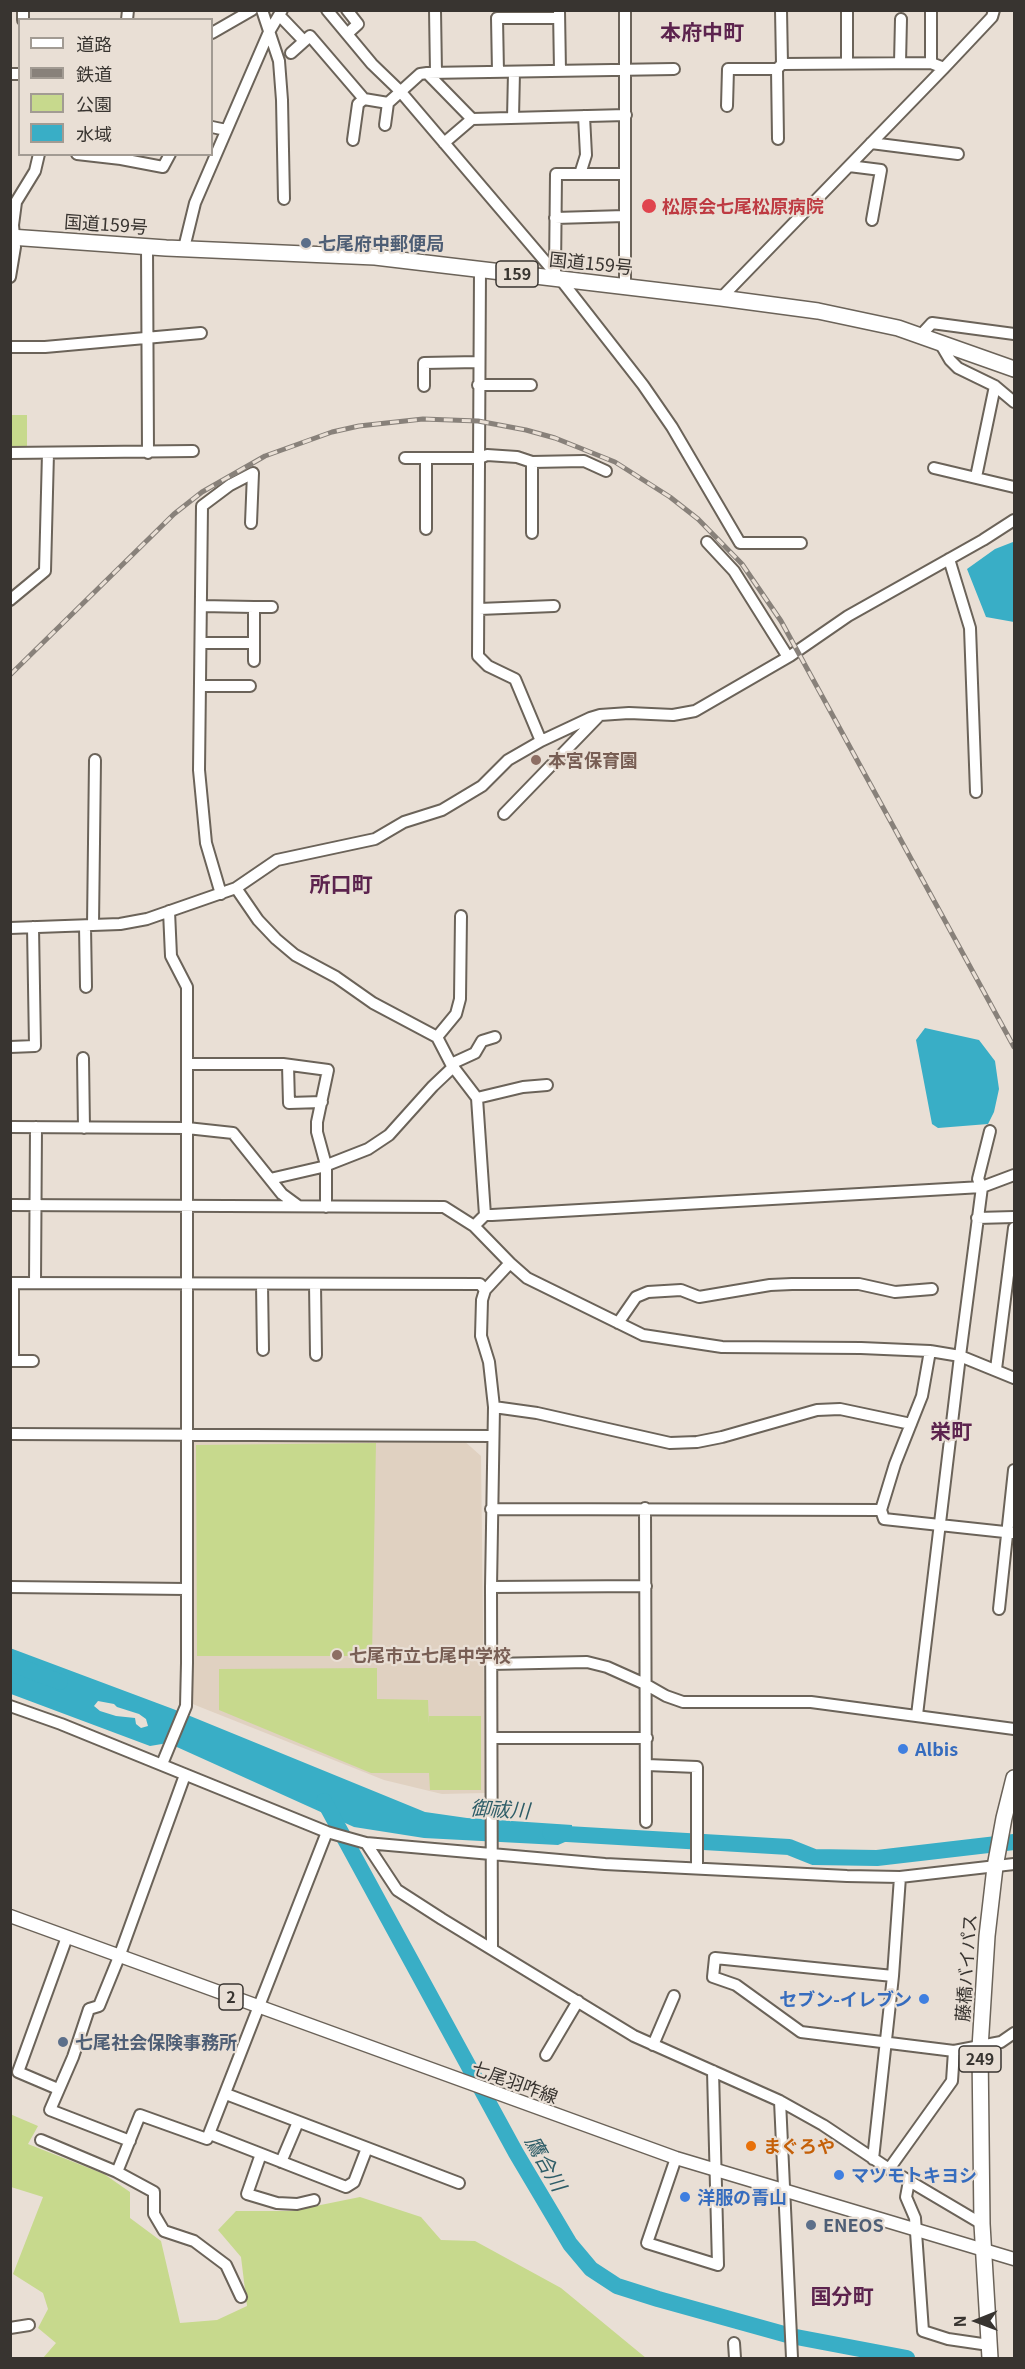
<!DOCTYPE html>
<meta charset="utf-8">
<style>
body{margin:0}
#map{position:relative;width:1025px;height:2369px;overflow:hidden;background:#e9dfd5;font-family:Georgia,"Noto Sans JP",serif}
canvas{display:block}
.frame{position:absolute;inset:0;border:12px solid #383430;pointer-events:none}
.legend{position:absolute;left:18px;top:18px;width:195px;height:138px;box-sizing:border-box;background:#e9dfd5;border:2px solid #a29b93;margin:0;padding:8px 10px;list-style:none;font-size:18px;color:#383430}
.legend li{display:flex;align-items:center;gap:12px;height:30px}
.legend b{width:30px;border:2px solid #a29b93}
.north{position:absolute;left:947px;top:2291px;width:60px;height:60px;-webkit-text-stroke:4px #e9dfd5;paint-order:stroke;rotate:269deg;font-size:16px;font-weight:700;line-height:24px;text-align:center;color:#383430}
.north::after{content:'';display:block;margin:auto;width:21px;height:27px;background:#383430;clip-path:polygon(50% 0,100% 100%,50% 72%,0 100%)}
</style>
<div id="map">
<canvas width="1025" height="2369"></canvas>
<div class="frame"></div>
<ul class="legend">
<li><b style="height:8px;background:#fff"></b>道路</li>
<li><b style="height:8px;background:#88817a"></b>鉄道</li>
<li><b style="height:16px;background:#c7d98d"></b>公園</li>
<li><b style="height:16px;background:#39aec6"></b>水域</li>
</ul>
<div class="north">N</div>
</div>
<script>
const c = document.querySelector('canvas').getContext('2d');
c.lineJoin = 'round';
function fill(path, color) {
  c.fillStyle = color;
  c.fill(path, 'evenodd');
}
function poly(rows) {
  const path = new Path2D();
  for (const r of rows) {
    path.moveTo(r[0], r[1]);
    for (let i = 2; i < r.length; i += 2) path.lineTo(r[i], r[i + 1]);
  }
  return path;
}
function stroke(path, color, width, dash) {
  c.strokeStyle = color;
  c.lineWidth = width;
  c.lineCap = dash ? 'butt' : 'round';
  c.setLineDash(dash || []);
  c.stroke(path);
}
function write(font, color, halo, rows, align = 'center') {
  c.font = font + ' Georgia,"Noto Sans JP",serif';
  c.lineWidth = 4.5;
  c.setLineDash([]);
  c.textBaseline = 'middle';
  c.strokeStyle = halo;
  c.fillStyle = color;
  for (const [text, x, y, turn = 0] of rows) {
    c.save();
    c.translate(x, y);
    c.rotate((+turn || 0) * Math.PI / 180);
    c.textAlign = isNaN(turn) ? turn : align;
    if (halo) c.strokeText(text, 0, 0);
    c.fillText(text, 0, 0);
    c.restore();
  }
}
const built = poly([
 [462,1439,481,1456,485,1793,442,1794,384,1780,190,1703,193,1441]
]);
const green = poly([
 [11,415,27,415,27,448,11,448],
 [376,1443,372,1656,197,1656,196,1445],
 [377,1668,377,1699,428,1700,429,1724,429,1716,481,1716,481,1790,430,1790,429,1773,371,1773,219,1710,219,1669],
 [10,2114,38,2126,28,2144,104,2174,130,2192,130,2218,161,2241,180,2323,217,2320,247,2306,241,2257,218,2230,236,2211,291,2211,360,2197,421,2217,441,2240,475,2241,561,2288,646,2358,43,2358,56,2343,38,2328,48,2309,43,2293,13,2274,43,2197,11,2187]
]);
const water = poly([
 [1013,542,1014,622,986,617,967,569,995,549],
 [925,1028,979,1040,995,1061,999,1089,994,1112,988,1124,938,1128,932,1124,916,1040],
 [10,1648,173,1709,425,1812,467,1818,572,1825,572,1839,558,1845,424,1838,354,1827,168,1743,150,1746,11,1694,11,1668,38,1675,44,1674,38,1667,11,1659],
 [98,1701,114,1704,117,1707,139,1714,146,1719,148,1726,141,1728,136,1724,135,1718,116,1716,100,1711,94,1706]
]);
const river = poly([
 [10,1663,60,1682],
 [324,1801,516,2153,570,2244,591,2269,617,2286,658,2299,791,2336,907,2358],
 [550,1833,789,1847,814,1857,877,1858,1014,1842]
]);
const minor = poly([
 [262,10,279,61,282,100,284,199],
 [327,10,372,64,400,91,561,280,643,385,672,427,740,543,801,543],
 [435,10,436,73],
 [559,10,560,71],
 [781,10,782,64],
 [847,10,847,63],
 [931,10,931,63],
 [279,15,304,41],
 [23,20,23,10],
 [127,20,128,10],
 [212,33,252,10],
 [347,34,358,24,347,10],
 [291,53,310,36,364,99,358,104,353,140],
 [900,63,901,19],
 [777,69,778,139],
 [498,72,497,18,559,18],
 [427,73,472,119,444,143],
 [10,74,20,74],
 [364,99,388,103,385,125],
 [388,103,420,74,427,73,674,69],
 [727,106,728,69,777,69,782,64,931,63,944,68],
 [513,118,514,72],
 [472,119,626,115],
 [212,127,226,130],
 [871,143,958,154],
 [77,154,121,159,163,167,170,154],
 [849,166,881,170,872,220],
 [580,174,586,155,584,116],
 [555,218,625,216],
 [147,246,148,453],
 [184,248,195,203,269,32,282,10],
 [480,270,478,656,488,666,515,679,541,741],
 [555,272,556,174,625,174],
 [10,277,15,247,13,225,16,202,35,171,39,154],
 [625,286,625,10],
 [721,298,944,68,992,17,994,10],
 [920,336,932,323,1014,334],
 [940,343,950,360,958,368,995,386,1014,402],
 [10,347,45,347,201,333],
 [478,385,531,385],
 [424,386,424,363,478,362],
 [10,453,193,451],
 [405,458,480,458,487,455,517,457,532,462,584,461,606,471],
 [532,462,532,533],
 [934,468,1014,487],
 [976,477,995,386],
 [426,529,426,458],
 [707,542,734,571,788,657],
 [949,559,970,628,976,792],
 [10,600,45,571,48,453],
 [201,606,254,607,254,643],
 [254,607,272,607],
 [479,609,554,606],
 [201,643,254,643,254,661],
 [201,686,250,686],
 [504,814,598,717],
 [236,888,258,920,276,939,295,955,336,977,373,1003,437,1037,451,1064,477,1098,485,1215],
 [221,894,206,843,199,770,202,506,230,485,253,473,251,523],
 [93,925,95,760],
 [85,926,86,987],
 [10,928,120,924,147,919,236,888,277,860,375,839,404,822,442,810,482,786,508,760,541,741,590,718,600,715,629,713,673,715,695,711,790,656,848,616,983,540,1014,520],
 [437,1037,456,1014,460,999,461,916],
 [10,1047,35,1046,33,927],
 [83,1058,84,1128],
 [187,1064,283,1064,328,1070,317,1122,317,1132,326,1165,326,1207],
 [451,1064,475,1053,482,1041,495,1037],
 [288,1065,289,1103,322,1102],
 [477,1098,523,1087,547,1085],
 [10,1127,187,1128,233,1133,282,1194,297,1205],
 [270,1179,322,1167,368,1149,389,1135,433,1086,453,1067],
 [10,1205,444,1207,474,1226,510,1263,527,1278,643,1335,722,1347,861,1348,930,1351,960,1356,1014,1378],
 [977,1218,1014,1217],
 [474,1226,485,1215,492,1215,982,1187,1014,1175],
 [10,1283,480,1284,485,1290],
 [35,1283,36,1127],
 [262,1284,263,1350],
 [315,1284,316,1355],
 [618,1323,636,1297,648,1292,681,1290,699,1297,770,1285,792,1284,859,1284,895,1292,932,1289],
 [10,1332,13,1332,13,1361],
 [13,1332,13,1283],
 [930,1351,922,1396,895,1464,881,1510,884,1519,1014,1533],
 [10,1361,33,1361],
 [996,1369,1014,1228],
 [494,1407,537,1413,670,1443,697,1442,722,1437,817,1410,840,1409,911,1424],
 [10,1434,493,1436],
 [645,1508,646,1822],
 [491,1509,881,1510],
 [10,1587,186,1589],
 [491,1587,646,1586],
 [999,1609,1014,1470],
 [491,1664,587,1662,607,1667,645,1684,666,1696,683,1702,811,1702,1014,1729],
 [10,1706,61,1724,327,1832,366,1843,605,1864,847,1876,900,1877,1014,1864],
 [917,1715,960,1356,982,1187,978,1179,990,1131],
 [492,1738,647,1738],
 [162,1764,186,1706,187,1663,187,987,171,956,169,911],
 [647,1765,697,1767,697,1867],
 [366,1843,397,1890,442,1919,634,2036,780,2101,823,2125,889,2169,982,2224],
 [492,1949,491,1587,494,1407,489,1362,481,1336,482,1300,485,1290,510,1263],
 [893,1976,715,1958,713,1977,736,1985,801,2032,954,2051],
 [653,2045,674,1996],
 [546,2055,578,2001],
 [58,2089,18,2072,67,1937],
 [226,2094,459,2183],
 [780,2101,792,2358],
 [210,2134,346,2187,354,2182,367,2148],
 [41,2140,117,2172,140,2115,207,2139,327,1832],
 [130,2141,50,2110,73,2057,89,2009,99,2006,119,1957,185,1775],
 [261,2154,247,2194,277,2203,297,2204,314,2200],
 [676,2158,647,2243,718,2265,713,2071],
 [873,2159,893,1976,900,1877],
 [281,2162,298,2122],
 [889,2169,952,2081,954,2051,1001,2042,1014,2033],
 [117,2172,154,2192,154,2214,164,2231,194,2241,226,2265,241,2297],
 [909,2181,906,2197,915,2218,923,2331,948,2339,989,2345],
 [10,2328,29,2325],
 [734,2343,735,2358]
]);
const major = poly([
 [10,1916,676,2158,1014,2259]
]);
const highway = poly([
 [10,237,166,248,375,257,721,298,818,311,898,328,1014,369],
 [990,2358,982,2224,980,2048,987,1936,995,1867,1004,1818,1014,1778]
]);
const rail = poly([
 [10,675,174,514,202,492,265,456,332,432,359,426,423,419,478,421,526,430,555,438,615,462,670,497,698,519,742,564,781,621,1014,1047]
]);
const markers = [
 [649,206,8,"#e0444e"],
 [306,243,6,"#5c6f8a"],
 [536,760,6,"#8d6e63"],
 [337,1655,6,"#8d6e63"],
 [903,1749,6,"#3f7fe0"],
 [924,1999,6,"#3f7fe0"],
 [63,2042,6,"#5c6f8a"],
 [751,2146,6,"#e8710a"],
 [839,2175,6,"#3f7fe0"],
 [685,2197,6,"#3f7fe0"],
 [811,2225,6,"#5c6f8a"]
];
const shields = [
 [517,274,42],
 [231,1997,24],
 [980,2059,42]
];
const shieldNames = [
 ["159",517,274],
 ["2",231,1997],
 ["249",980,2059]
];
const healthNames = [
 ["松原会七尾松原病院",662,206]
];
const streetNames = [
 ["国道159号",106,224,4],
 ["国道159号",591,263,6],
 ["藤橋バイパス",966,1968,-86],
 ["七尾羽咋線",515,2082,20]
];
const serviceNames = [
 ["七尾府中郵便局",318,243],
 ["七尾社会保険事務所",75,2042],
 ["ENEOS",823,2225]
];
const educationNames = [
 ["本宮保育園",548,760],
 ["七尾市立七尾中学校",349,1655]
];
const shopNames = [
 ["Albis",915,1749],
 ["セブン-イレブン",912,1999,"right"],
 ["マツモトキヨシ",851,2175],
 ["洋服の青山",697,2197]
];
const foodNames = [
 ["まぐろや",763,2146]
];
const waterNames = [
 ["御祓川",500,1809,3],
 ["鷹合川",546,2163,60]
];
const quarterNames = [
 ["本府中町",702,32],
 ["所口町",341,884],
 ["栄町",951,1431],
 ["国分町",842,2296]
];
fill(built, '#e0d1c1');
fill(green, '#c7d98d');
fill(water, '#39aec6');
stroke(river, '#39aec6', 16);
stroke(minor, '#6b6359', 14);
stroke(major, '#6b6359', 15);
stroke(highway, '#6b6359', 18);
stroke(minor, '#fff', 10);
stroke(major, '#fff', 12);
stroke(highway, '#fff', 15);
stroke(rail, '#88817a', 5);
stroke(rail, '#e9dfd5', 3, [9]);
for (const [x, y, r, color] of markers) {
  const dot = new Path2D();
  dot.arc(x, y, r, 0, 2 * Math.PI);
  c.fillStyle = color;
  c.fill(dot);
  stroke(dot, '#e9dfd5', 2);
}
for (const [x, y, w] of shields) {
  const box = new Path2D();
  box.roundRect(x - w / 2, y - 13, w, 26, 4.5);
  c.fillStyle = '#e9dfd5';
  c.fill(box);
  stroke(box, '#383430', 1.5);
}
write('bold 16px', '#383430', null, shieldNames);
write('bold 18px', '#be3a42', '#e9dfd5', healthNames, 'left');
write('18px', '#383430', '#e9dfd5', streetNames);
write('bold 18px', '#4e5e75', '#e9dfd5', serviceNames, 'left');
write('bold 18px', '#785e54', '#e9dfd5', educationNames, 'left');
write('bold 18px', '#366cbe', '#e9dfd5', shopNames, 'left');
write('bold 18px', '#c56008', '#e9dfd5', foodNames, 'left');
write('italic 20px', '#2d5c67', '#e9dfd5', waterNames);
write('bold 21px', '#5c234e', '#e9dfd5', quarterNames);
</script>
